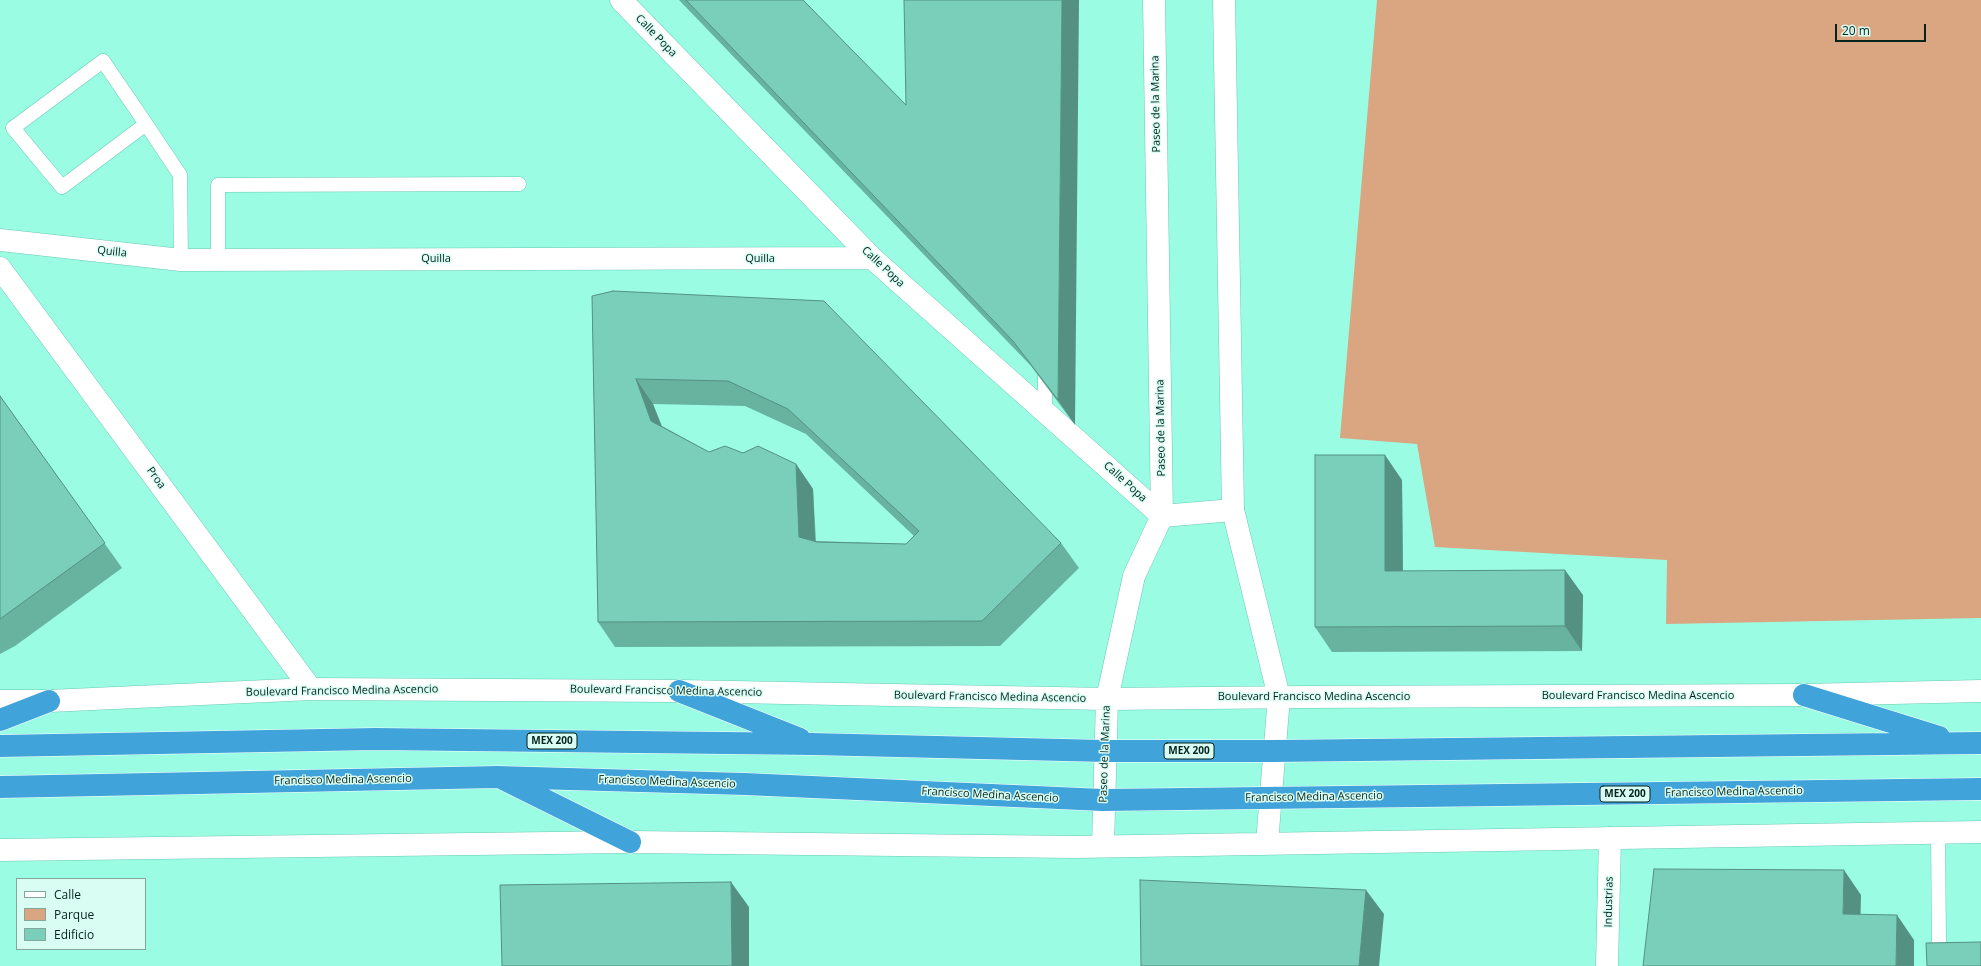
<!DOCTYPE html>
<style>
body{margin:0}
#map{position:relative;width:1981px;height:966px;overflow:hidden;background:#9bfce4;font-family:"Open Sans",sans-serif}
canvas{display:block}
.legend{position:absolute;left:16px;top:878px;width:130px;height:72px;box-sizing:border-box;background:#d9fdf3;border:1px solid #83a69d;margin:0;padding:5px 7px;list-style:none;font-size:12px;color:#03231d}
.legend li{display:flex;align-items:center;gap:8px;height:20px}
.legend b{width:20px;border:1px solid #83a69d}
.scale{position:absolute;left:1835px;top:24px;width:91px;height:18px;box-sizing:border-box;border:2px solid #03231d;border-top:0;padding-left:5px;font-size:12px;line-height:14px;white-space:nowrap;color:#03231d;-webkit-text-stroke:3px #d9fdf3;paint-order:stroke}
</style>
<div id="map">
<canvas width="1981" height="966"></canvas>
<ul class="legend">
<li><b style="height:5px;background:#fff"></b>Calle</li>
<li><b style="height:11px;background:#daa681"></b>Parque</li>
<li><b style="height:11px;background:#79cfba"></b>Edificio</li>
</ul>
<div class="scale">20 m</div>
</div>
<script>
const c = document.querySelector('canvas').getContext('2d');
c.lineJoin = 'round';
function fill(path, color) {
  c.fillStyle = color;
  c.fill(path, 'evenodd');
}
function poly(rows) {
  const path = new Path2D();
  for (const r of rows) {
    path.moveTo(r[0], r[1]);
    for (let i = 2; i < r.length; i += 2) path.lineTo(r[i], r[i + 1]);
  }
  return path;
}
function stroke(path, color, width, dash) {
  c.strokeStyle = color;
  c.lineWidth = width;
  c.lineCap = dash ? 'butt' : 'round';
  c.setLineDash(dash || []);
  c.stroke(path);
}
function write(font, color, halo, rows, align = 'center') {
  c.font = font + ' "Open Sans",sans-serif';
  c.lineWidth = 3;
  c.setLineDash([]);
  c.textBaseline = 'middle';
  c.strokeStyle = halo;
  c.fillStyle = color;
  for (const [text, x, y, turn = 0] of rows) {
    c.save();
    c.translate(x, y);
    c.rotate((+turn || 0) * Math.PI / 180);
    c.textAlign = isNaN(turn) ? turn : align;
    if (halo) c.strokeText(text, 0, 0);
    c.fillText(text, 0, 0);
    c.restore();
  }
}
const green = poly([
 [1377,0,1981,0,1981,618,1666,624,1667,560,1435,547,1417,444,1340,438]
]);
const lane = poly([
 [146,124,62,187,13,128,103,61,146,124,180,175,181,260],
 [218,260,218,185,519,184],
 [1045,366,1045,412],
 [1935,966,1939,945,1938,833]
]);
const street = poly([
 [621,0,872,258,1162,516,1233,510],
 [0,240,181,260,872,258],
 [0,268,311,689],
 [1607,966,1610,838]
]);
const secondary = poly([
 [1224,0,1233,510,1279,697,1267,843],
 [0,701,49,701,311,689,679,691,1107,699,1306,697,1804,695,1981,691],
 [1103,846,1107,699,1134,576,1162,516,1154,0],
 [0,850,630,842,1076,847,1981,832]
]);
const highway = poly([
 [679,691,800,739],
 [1804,695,1939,737],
 [0,720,49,701],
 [0,746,375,739,812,744,1105,751,1273,751,1981,743],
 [505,780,630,842],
 [0,787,498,777,745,784,1103,800,1981,789]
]);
const wall = poly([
 [679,0,803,0,906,105,1075,425,1031,366],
 [592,296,1061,543,1079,568,1000,646,615,647,598,622],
 [653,404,745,406,806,434,914,536,906,544,816,541,813,489,796,464,743,453,709,452,662,426],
 [0,396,122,568,15,646,0,654],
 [1402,480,1403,571,1583,595,1582,651,1332,652,1315,627]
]);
const shadedWall = poly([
 [1062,0,1079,0,1075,425,1058,400],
 [636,379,653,404,669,446,651,421],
 [1385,455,1402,480,1403,596,1385,571],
 [796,464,813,489,816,562,799,537],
 [1565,570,1583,595,1582,651,1565,626],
 [1844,870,1861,895,1860,939,1843,914],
 [731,882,749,907,749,966,732,966],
 [1366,890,1384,914,1379,966,1359,966],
 [1897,915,1914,940,1914,966,1896,966]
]);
const building = poly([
 [686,0,803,0,906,105,904,0,1062,0,1058,400,1013,341,686,0],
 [613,291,824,301,1061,543,982,621,598,622,592,296,613,291],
 [636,379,728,381,788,409,919,531,906,544,817,542,799,537,796,464,758,446,743,453,725,446,709,452,651,421,636,379],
 [0,396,105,543,0,619,0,396],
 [1315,455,1385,455,1385,571,1565,570,1565,626,1315,627,1315,455],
 [1654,869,1844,870,1843,914,1897,915,1896,966,1643,966,1654,869],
 [1140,880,1366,890,1359,966,1141,966,1140,880],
 [731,882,732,966,502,966,500,885,731,882],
 [1981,942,1981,966,1927,966,1926,943,1981,942]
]);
const shields = [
 [552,741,50],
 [1189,751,50],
 [1625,794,50]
];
const shieldNames = [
 ["MEX 200",552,741],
 ["MEX 200",1189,751],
 ["MEX 200",1625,794]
];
const streetNames = [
 ["Calle Popa",656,36,46],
 ["Paseo de la Marina",1156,104,-91],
 ["Quilla",112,252,6],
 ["Quilla",436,259],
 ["Quilla",760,259],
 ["Calle Popa",883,267,43],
 ["Paseo de la Marina",1161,428,-91],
 ["Proa",156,478,54],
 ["Calle Popa",1125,482,42],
 ["Boulevard Francisco Medina Ascencio",342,691,-1],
 ["Boulevard Francisco Medina Ascencio",666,691,1],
 ["Boulevard Francisco Medina Ascencio",1638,696],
 ["Boulevard Francisco Medina Ascencio",990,697,1],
 ["Boulevard Francisco Medina Ascencio",1314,697],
 ["Paseo de la Marina",1105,754,-88],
 ["Francisco Medina Ascencio",343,780,-1],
 ["Francisco Medina Ascencio",667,782,2],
 ["Francisco Medina Ascencio",1734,792,-1],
 ["Francisco Medina Ascencio",990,795,3],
 ["Francisco Medina Ascencio",1314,797,-1],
 ["Industrias",1609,902,-89]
];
fill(green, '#daa681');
stroke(lane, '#68c9b3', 15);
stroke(street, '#68c9b3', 23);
stroke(secondary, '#68c9b3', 23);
stroke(highway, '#fff', 23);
stroke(lane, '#fff', 14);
stroke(street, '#fff', 22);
stroke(secondary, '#fff', 22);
stroke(highway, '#40a3da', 22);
fill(wall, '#68b2a0');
fill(shadedWall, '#559182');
fill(building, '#79cfba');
stroke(building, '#559182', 1);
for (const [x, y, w] of shields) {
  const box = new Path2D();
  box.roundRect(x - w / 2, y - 8, w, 16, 3);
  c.fillStyle = '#d9fdf3';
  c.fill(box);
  stroke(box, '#03231d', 1);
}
write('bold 10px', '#03231d', null, shieldNames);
write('11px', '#03231d', '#d9fdf3', streetNames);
</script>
